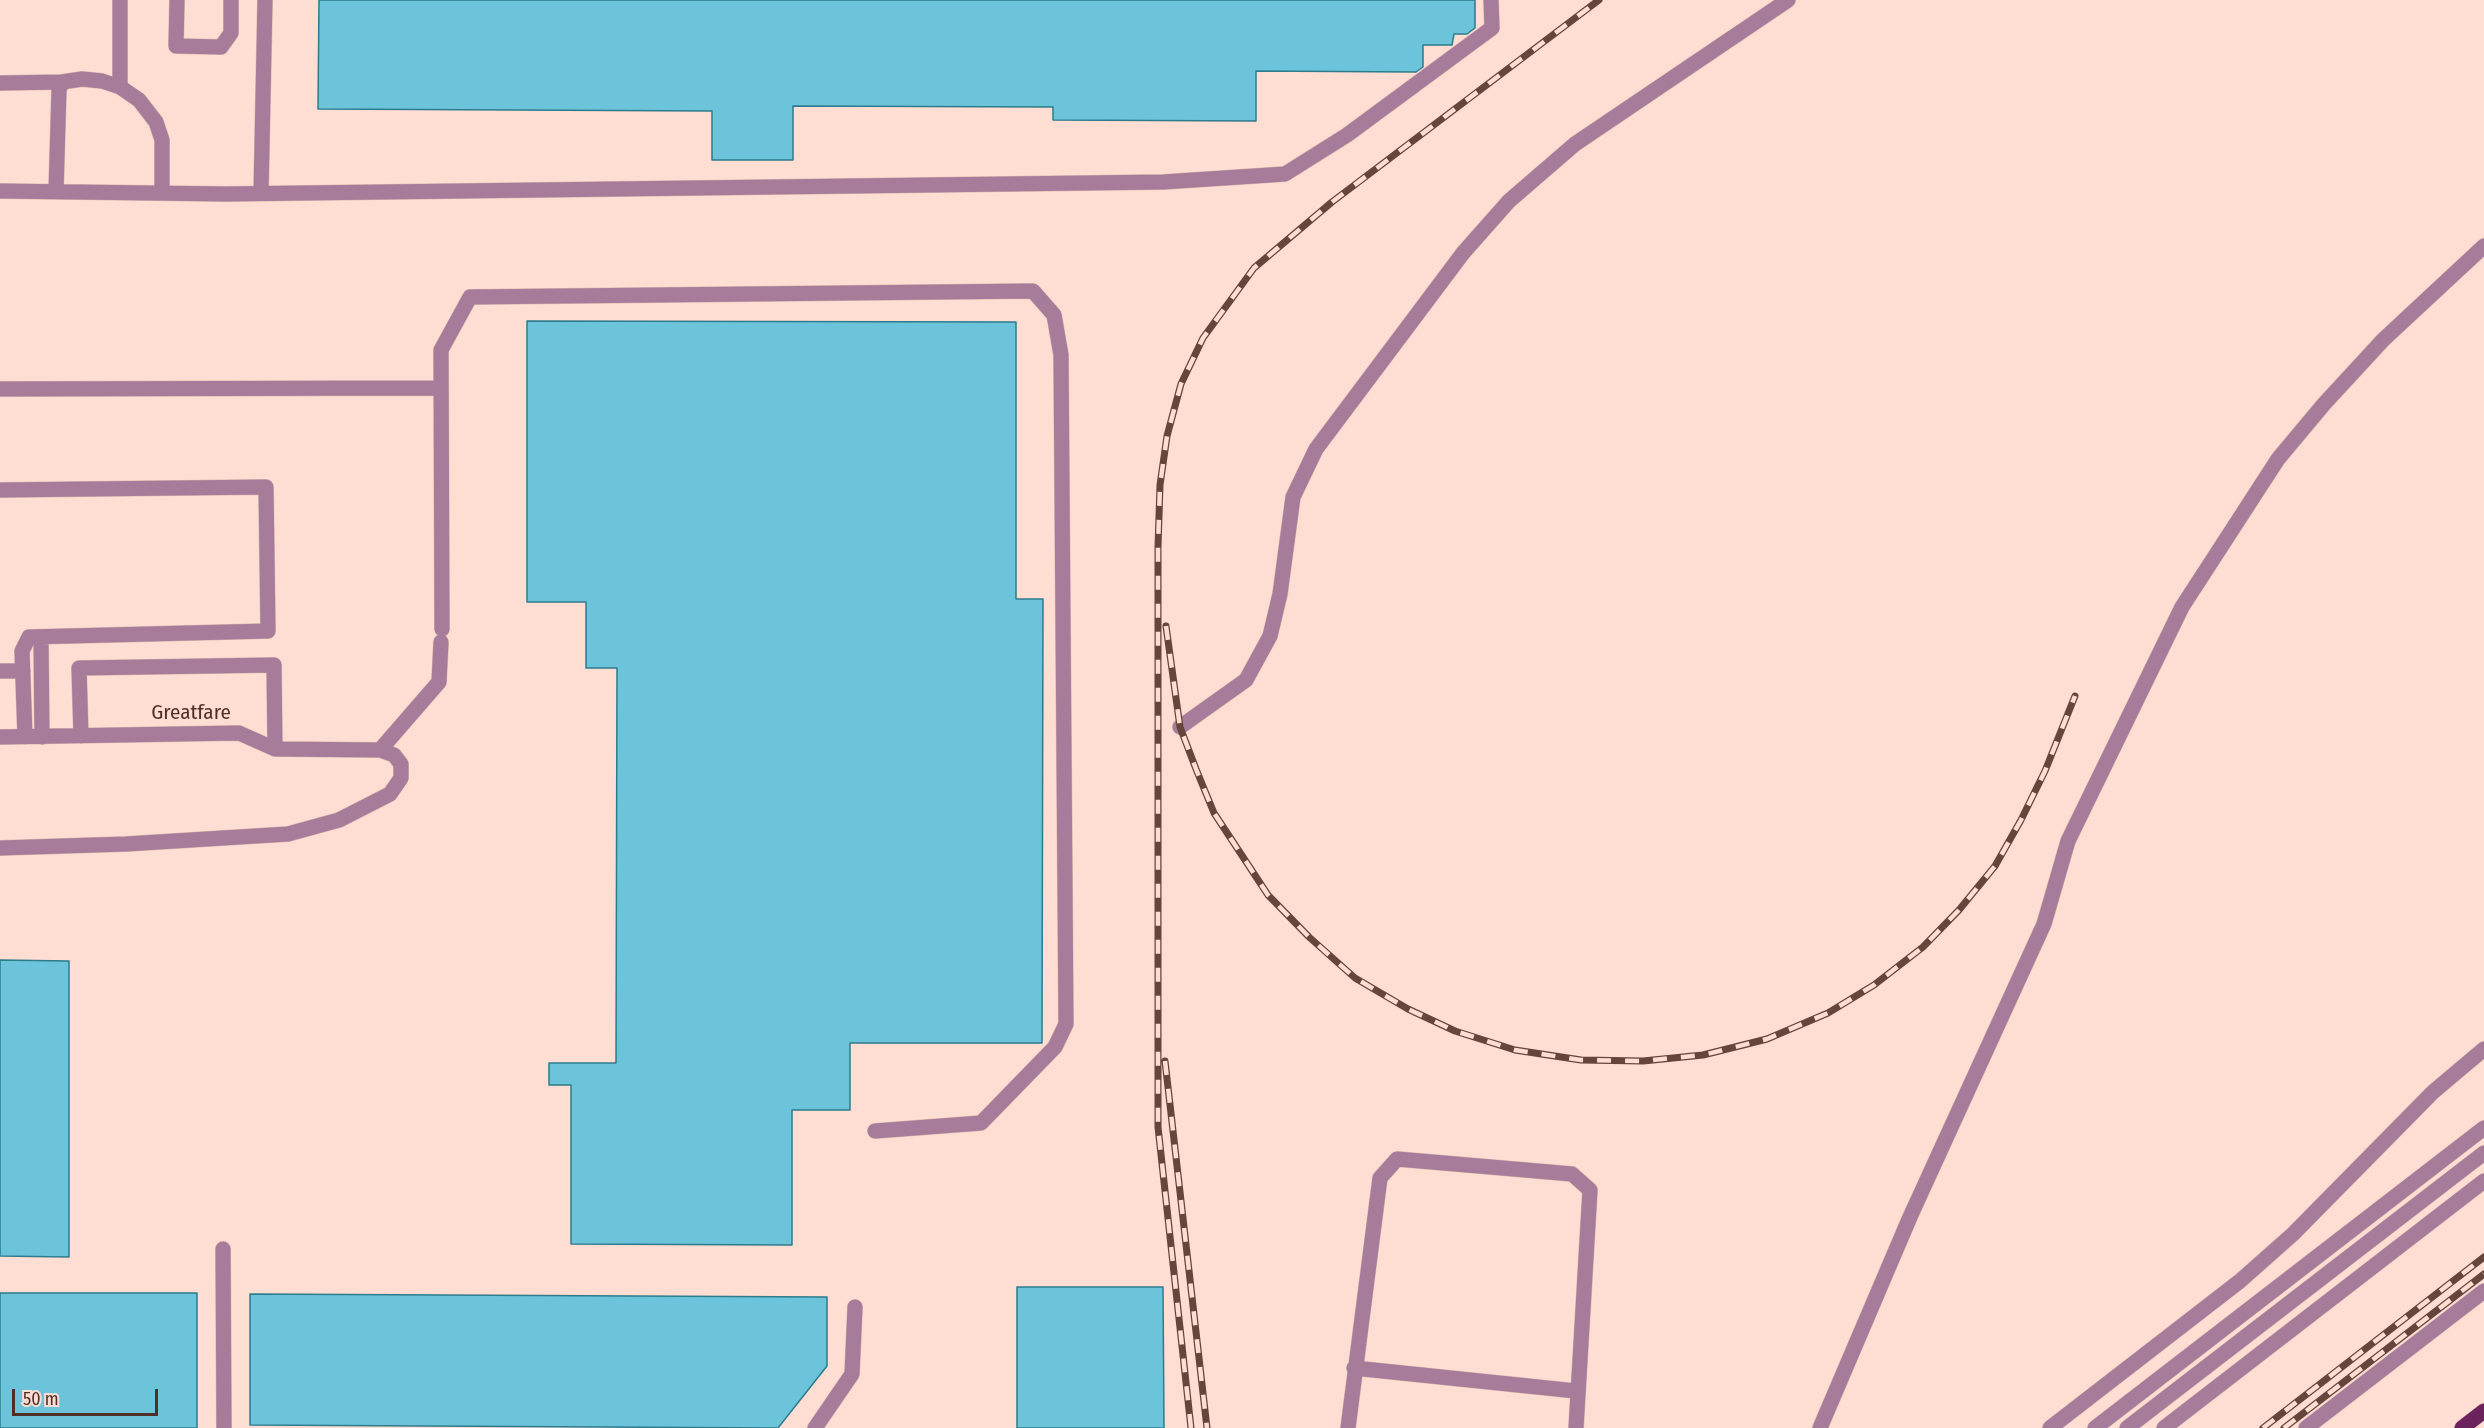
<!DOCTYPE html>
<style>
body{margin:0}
#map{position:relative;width:2484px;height:1428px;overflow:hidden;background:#feddd3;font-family:"Fira Sans Condensed",sans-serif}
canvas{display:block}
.scale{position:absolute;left:12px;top:1389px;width:146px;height:27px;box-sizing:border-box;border:3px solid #4f2f26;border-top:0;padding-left:8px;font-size:18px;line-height:21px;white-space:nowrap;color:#4f2f26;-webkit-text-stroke:4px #feddd3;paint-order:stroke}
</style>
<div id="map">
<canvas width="2484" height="1428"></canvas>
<div class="scale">50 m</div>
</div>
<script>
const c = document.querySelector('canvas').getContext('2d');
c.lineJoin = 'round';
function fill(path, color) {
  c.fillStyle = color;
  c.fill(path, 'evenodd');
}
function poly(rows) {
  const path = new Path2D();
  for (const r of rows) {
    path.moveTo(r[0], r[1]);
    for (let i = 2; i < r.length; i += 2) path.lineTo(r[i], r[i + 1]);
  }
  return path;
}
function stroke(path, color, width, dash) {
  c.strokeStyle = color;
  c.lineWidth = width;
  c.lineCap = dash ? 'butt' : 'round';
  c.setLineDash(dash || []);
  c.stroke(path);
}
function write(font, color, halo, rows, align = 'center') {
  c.font = font + ' "Fira Sans Condensed",sans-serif';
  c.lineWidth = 5;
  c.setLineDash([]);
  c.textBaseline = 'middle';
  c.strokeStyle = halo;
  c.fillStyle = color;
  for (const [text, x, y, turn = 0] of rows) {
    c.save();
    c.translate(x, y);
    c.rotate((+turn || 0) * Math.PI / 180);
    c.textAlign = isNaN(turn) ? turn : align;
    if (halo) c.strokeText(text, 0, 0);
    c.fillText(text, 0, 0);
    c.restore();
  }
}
const building = poly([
 [319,0,1475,0,1475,28,1467,34,1454,34,1452,45,1423,45,1423,67,1416,72,1256,71,1256,121,1053,120,1053,107,793,106,793,160,712,160,712,111,318,109,319,0],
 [527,321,1016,322,1016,599,1043,599,1042,1043,850,1043,850,1110,792,1110,792,1245,571,1244,571,1085,549,1085,549,1063,616,1063,617,668,586,668,586,602,527,602,527,321],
 [0,960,69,961,69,1257,0,1256,0,960],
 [1017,1287,1163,1287,1164,1428,1017,1428,1017,1287],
 [0,1293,197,1293,197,1428,0,1428,0,1293],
 [250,1294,827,1297,827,1366,778,1428,250,1425,250,1294]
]);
const minor = poly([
 [120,0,120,87],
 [177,0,176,46,221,47,231,33,231,0],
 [0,83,62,82,82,79,102,81,120,87,139,100,156,122,162,140,162,193],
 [0,191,226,194,1163,182,1285,174,1347,135,1492,28,1491,0],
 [56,191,59,90,62,82],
 [261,193,265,0],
 [0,389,441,388],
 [0,490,266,487,268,631,29,637,22,651,25,737],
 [442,629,441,350,470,297,1033,291,1054,315,1061,355,1066,1024,1055,1047,981,1123,875,1131],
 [41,638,42,737],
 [0,671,23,671],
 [1180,727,1246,680,1270,636,1280,594,1293,497,1316,449,1463,253,1509,201,1575,144,1788,0],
 [81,736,79,668,274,665,275,749],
 [0,737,239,733,275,749,380,750,394,755,401,764,401,778,390,794,339,820,288,834,126,844,0,848],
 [380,750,439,682,441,642],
 [223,1249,224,1428],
 [1354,1368,1576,1391],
 [815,1428,852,1374,855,1307],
 [1348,1428,1380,1178,1397,1159,1572,1174,1590,1190,1576,1428],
 [1820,1428,1910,1217,2044,924,2068,841,2182,607,2278,459,2324,404,2383,340,2484,246],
 [2050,1428,2240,1281,2293,1234,2433,1092,2484,1049],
 [2095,1428,2484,1128],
 [2127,1428,2484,1153],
 [2164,1428,2484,1181],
 [2306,1428,2484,1291]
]);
const major = poly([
 [2462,1428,2484,1411]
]);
const rail = poly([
 [1166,626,1180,727,1196,769,1214,813,1268,895,1309,937,1355,978,1408,1009,1455,1031,1515,1050,1581,1060,1643,1061,1703,1055,1767,1039,1828,1013,1874,985,1923,947,1959,910,1995,866,2021,820,2045,771,2075,696],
 [1165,1061,1207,1428],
 [1191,1428,1158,1127,1158,547,1160,485,1167,436,1181,384,1203,338,1254,268,1332,202,1599,0],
 [2263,1428,2484,1257],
 [2284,1428,2484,1274]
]);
const streetNames = [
 ["Greatfare",191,713]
];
fill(building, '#6cc4da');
stroke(building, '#2d7b8d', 1.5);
stroke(minor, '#dbbab0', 16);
stroke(major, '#dbbab0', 16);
stroke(minor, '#a77c9b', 15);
stroke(major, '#6c225d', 15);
stroke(rail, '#65453c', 7);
stroke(rail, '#feddd3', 4.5, [14]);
write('21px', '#4f2f26', '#feddd3', streetNames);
</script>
